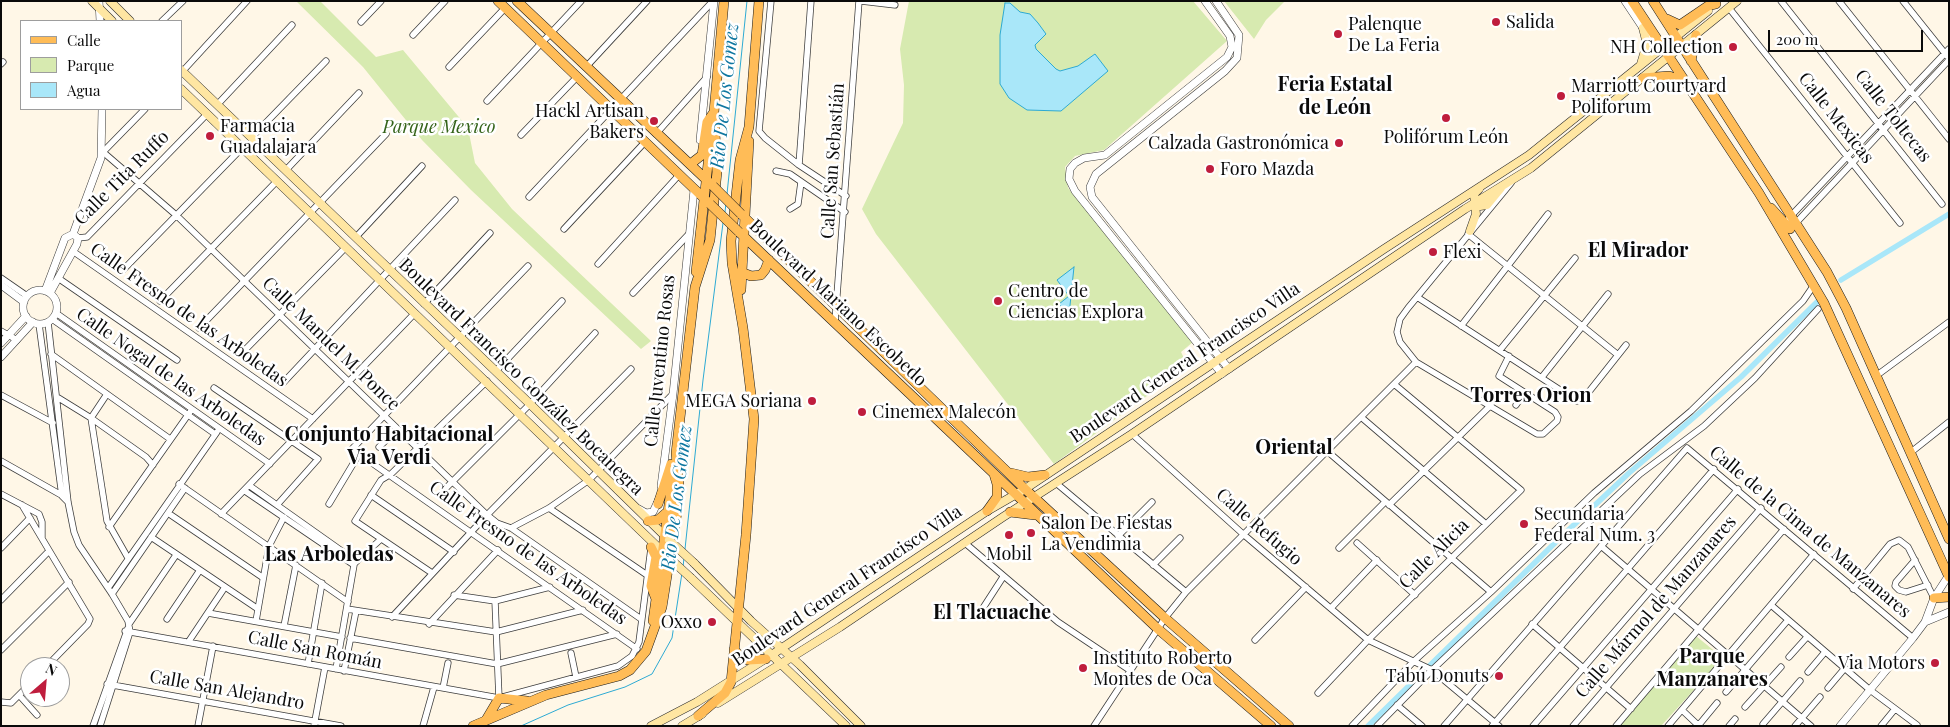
<!DOCTYPE html>
<meta charset="utf-8">
<style>
body{margin:0}
#map{position:relative;width:1950px;height:727px;overflow:hidden;background:#fff7e7;font-family:"Playfair Display",serif}
canvas{display:block}
.frame{position:absolute;inset:0;border:2px solid #0a0a0a;pointer-events:none}
.legend{position:absolute;left:20px;top:20px;width:162px;height:90px;box-sizing:border-box;background:#fff;border:1px solid #9d9d9d;margin:0;padding:6px 9px;list-style:none;font-size:15px;color:#0a0a0a}
.legend li{display:flex;align-items:center;gap:10px;height:25px}
.legend b{width:25px;border:1px solid #9d9d9d}
.north{position:absolute;left:20px;top:657px;width:50px;height:50px;box-sizing:border-box;background:#fff;border:1px solid #9d9d9d;border-radius:50%;rotate:27deg;font-size:14px;font-weight:700;line-height:20px;text-align:center;color:#0a0a0a}
.north::after{content:'';display:block;margin:auto;width:18px;height:22px;background:#bf1d3d;clip-path:polygon(50% 0,100% 100%,50% 72%,0 100%)}
.scale{position:absolute;left:1768px;top:30px;width:155px;height:22px;box-sizing:border-box;border:2px solid #0a0a0a;border-top:0;padding-left:6px;font-size:15px;line-height:18px;white-space:nowrap;color:#0a0a0a;-webkit-text-stroke:4px #fff;paint-order:stroke}
</style>
<div id="map">
<canvas width="1950" height="727"></canvas>
<div class="frame"></div>
<ul class="legend">
<li><b style="height:6px;background:#ffbc57"></b>Calle</li>
<li><b style="height:14px;background:#d7eab0"></b>Parque</li>
<li><b style="height:14px;background:#a9e7f9"></b>Agua</li>
</ul>
<div class="north">N</div>
<div class="scale">200 m</div>
</div>
<script>
const ctx = document.querySelector('canvas').getContext('2d');
ctx.lineJoin = 'round';
function fillPath(path, color) {
  ctx.fillStyle = color;
  ctx.fill(path, 'evenodd');
}
function toPath(rows) {
  const path = new Path2D();
  for (const r of rows) {
    if (r.length === 3) {
      path.moveTo(r[0] + r[2], r[1]);
      path.arc(r[0], r[1], r[2], 0, 2 * Math.PI);
      continue;
    }
    path.moveTo(r[0], r[1]);
    for (let i = 2; i < r.length; i += 2) path.lineTo(r[i], r[i + 1]);
  }
  return path;
}
function strokePath(path, color, width, dash) {
  ctx.strokeStyle = color;
  ctx.lineWidth = width;
  ctx.lineCap = dash ? 'butt' : 'round';
  ctx.setLineDash(dash || []);
  ctx.stroke(path);
}
function label(font, color, halo, rows, align = 'center') {
  ctx.font = font + ' "Playfair Display",serif';
  ctx.lineWidth = 5;
  ctx.setLineDash([]);
  ctx.textBaseline = 'middle';
  ctx.strokeStyle = halo;
  ctx.fillStyle = color;
  for (const [text, x, y, turn = 0] of rows) {
    ctx.save();
    ctx.translate(x, y);
    ctx.rotate((+turn || 0) * Math.PI / 180);
    ctx.textAlign = isNaN(turn) ? turn : align;
    if (halo) ctx.strokeText(text, 0, 0);
    ctx.fillText(text, 0, 0);
    ctx.restore();
  }
}
fillPath(toPath([
 [296,1,320,1,376,57,403,50,468,128,475,163,512,209,651,341,641,349,471,190,422,140,363,67],
 [909,1,1193,1,1227,41,1104,150,1075,156,1065,167,1068,188,1193,342,1181,352,1188,366,1054,464,876,234,862,209,903,123,904,85,900,49],
 [1224,1,1285,1,1266,20,1254,39],
 [1696,636,1723,658,1661,726,1619,726]
]), '#d7eab0');
const water = toPath([
 [1005,3,1010,3,1020,12,1030,14,1038,23,1046,34,1035,45,1036,49,1056,69,1060,71,1078,66,1095,54,1108,71,1061,111,1027,110,1009,98,1000,84,1000,35,1005,3],
 [1074,267,1069,315,1059,304,1069,296,1057,280,1074,267]
]);
fillPath(water, '#a9e7f9');
strokePath(water, '#2daad3', 1);
strokePath(toPath([
 [727,194,747,1],
 [725,212,726,203],
 [685,549,703,380,723,223],
 [683,567,684,558],
 [521,726,568,705,625,687,652,674,672,638,682,573]
]), '#2daad3', 1);
strokePath(toPath([
 [1841,280,1949,214],
 [1368,726,1560,538,1629,473,1741,377,1817,302]
]), '#a9e7f9', 5.5);
const minor = toPath([
 [771,1,759,131,765,138,799,165,846,196],
 [861,1,895,5],
 [1781,1,1942,204],
 [1839,1,1949,139],
 [1903,1,1947,56],
 [1729,8,1900,223],
 [162,21,183,1],
 [361,22,381,1],
 [413,35,445,1],
 [1,64,3,62],
 [449,67,505,8],
 [586,67,647,1],
 [181,73,247,1],
 [487,101,581,1],
 [217,105,292,25],
 [145,109,103,152,176,215,487,515,497,523,511,528,641,619],
 [656,134,707,77],
 [521,135,577,77],
 [251,138,326,61],
 [799,165,811,1],
 [286,170,359,93],
 [776,171,790,174,845,212],
 [529,197,713,1],
 [790,209,798,204,801,182],
 [1789,218,1949,49],
 [1794,225,1949,60],
 [564,229,645,142],
 [1468,234,1618,355],
 [356,237,422,166],
 [78,238,87,237,207,114],
 [74,252,313,419],
 [598,264,679,175],
 [528,266,352,449,637,649],
 [121,272,242,148],
 [1,278,27,296],
 [58,278,177,360],
 [633,293,688,235],
 [1417,297,1577,401,1584,398,1626,345],
 [160,301,277,181],
 [424,304,490,233],
 [56,313,270,464],
 [52,319,215,434],
 [48,322,68,502,74,532,79,545,112,594,128,621,130,632,100,726],
 [835,322,859,1],
 [39,324,62,496,68,502],
 [1461,326,1548,214],
 [199,328,386,134],
 [1,331,17,340],
 [1500,350,1575,258],
 [242,353,346,247],
 [51,354,170,439],
 [1509,356,1499,376,1555,412,1558,417,1557,421,1543,434,1537,434,1416,362,1400,342,1397,332,1400,319,1408,308,1511,183],
 [496,371,562,301],
 [1876,376,1949,322],
 [1542,377,1608,294],
 [282,384,455,200],
 [214,388,318,459,277,505],
 [107,394,91,418,107,521,128,558],
 [1,395,53,423],
 [57,397,91,418,146,457,153,465],
 [1516,405,1524,393],
 [1361,417,1486,524],
 [1132,434,1243,534,1368,640,1432,670,1499,726],
 [379,447,398,429],
 [1327,451,1491,592],
 [1910,453,1949,422],
 [1,461,63,496],
 [1056,483,1186,592],
 [179,484,348,602],
 [250,486,356,561],
 [245,491,354,565],
 [441,493,527,407,595,333],
 [1,494,39,514,42,522,42,538],
 [371,495,454,552],
 [329,504,359,454],
 [22,505,90,619,88,624,46,667],
 [1389,505,1491,405],
 [549,508,647,575],
 [168,513,262,577],
 [221,514,415,313],
 [109,527,190,412],
 [511,528,549,508,589,480,673,394],
 [1118,536,1152,502],
 [151,537,258,609],
 [965,543,1058,622,1131,671],
 [1357,543,1415,595],
 [1601,546,1811,726],
 [1,548,30,518],
 [1339,548,1385,502],
 [1915,560,1896,582,1895,586,1899,590,1906,592,1928,585],
 [355,563,381,539],
 [1153,565,1180,538],
 [432,573,355,521,381,480,391,474,487,381],
 [108,588,217,432],
 [1853,589,1890,544,1899,540,1908,547,1934,598],
 [112,594,185,488],
 [454,595,495,601,550,587],
 [1,600,49,551],
 [495,601,499,698],
 [1771,605,1870,690,1917,725],
 [983,608,1003,577],
 [1331,608,1377,560],
 [347,609,496,632,583,610],
 [208,613,342,637],
 [392,617,487,515,631,369],
 [167,619,200,570],
 [256,621,269,546,284,517],
 [129,624,176,555],
 [429,624,498,550],
 [1532,624,1631,709],
 [284,626,296,565],
 [125,631,499,698,618,666,632,656,639,642,651,548],
 [350,638,497,664,617,634],
 [1255,640,1306,587],
 [189,641,225,587],
 [1,650,69,582],
 [571,653,576,677],
 [1789,657,1807,637],
 [308,664,322,583],
 [336,669,354,565],
 [344,671,356,611],
 [1808,672,1825,652],
 [107,684,341,726],
 [443,688,448,663],
 [1828,688,1845,668],
 [1726,692,1788,620],
 [1318,693,1368,640,1521,490,1394,384],
 [19,695,37,715],
 [1,702,11,703,30,684],
 [1397,705,1422,726],
 [1745,707,1781,667],
 [1682,710,1699,726],
 [1763,724,1800,681],
 [93,726,128,628],
 [198,726,213,646],
 [314,726,325,667],
 [423,726,434,687],
 [1094,726,1165,618,1186,592,1416,362],
 [1352,726,1414,661,1491,592,1594,493,1691,411,1803,301,1814,285],
 [1377,726,1432,670,1640,474,1704,426,1755,378,1818,309],
 [1444,726,1687,448,1913,638],
 [1492,726,1714,469],
 [1533,726,1738,489],
 [1573,726,1761,508],
 [1616,726,1784,529],
 [1668,726,1814,554],
 [1698,726,1717,703],
 [1729,726,1735,719],
 [1795,726,1820,697],
 [1881,726,1895,709]
]);
const tertiary = toPath([
 [99,1,100,21],
 [1205,1,1230,36,1232,47,1227,57,1105,155,1084,158,1075,163,1070,169,1069,179,1075,191,1222,374],
 [1216,1,1239,35,1237,58,1225,71,1096,174,1090,187,1092,197,1229,369],
 [1625,1,1651,40,1661,46],
 [700,140,714,1],
 [1,285,24,302],
 [40,307,17],
 [45,291,65,238,73,234,101,158,102,109],
 [50,293,77,244,78,238,73,234],
 [1,343,26,316],
 [1,357,33,322],
 [661,486,673,394,694,190],
 [639,509,646,513,653,512,659,499],
 [1925,622,1949,612],
 [1840,726,1913,638,1925,622,1934,598,1949,575]
]);
const secondary = toPath([
 [92,1,112,21],
 [110,1,130,21],
 [1641,64,1647,44,1643,28],
 [181,70,530,404,668,539],
 [181,89,665,554],
 [1476,202,1480,206,1487,205,1501,188],
 [1470,231,1476,214,1474,194,1479,189],
 [694,563,751,621,800,665,861,726],
 [691,578,846,726],
 [718,703,840,627,1003,517,1132,434,1465,209,1531,168,1737,1],
 [651,726,697,702,773,654,987,511,1025,489,1384,249,1529,155,1708,11],
 [682,726,702,714]
]);
const primary = toPath([
 [498,1,710,204],
 [517,1,713,186],
 [1632,1,1759,193,1824,303,1949,577],
 [1653,1,1827,272,1846,308,1949,539],
 [1667,19,1680,25,1708,6,1716,4],
 [1691,61,1696,35],
 [1643,78,1669,76,1685,82],
 [693,162,702,155,707,122,714,112],
 [1771,208,1790,229],
 [741,214,1025,489,1165,618,1289,726],
 [739,232,1158,629,1271,726],
 [696,272,712,128],
 [741,272,751,276,761,275,765,270,769,260],
 [741,290,749,141],
 [1011,473,1028,477,1045,475],
 [658,504,671,464],
 [987,511,997,497,997,484,994,474],
 [1010,512,1035,515],
 [648,521,658,520,666,513],
 [651,547,656,557,651,586,656,599],
 [1934,598,1949,597],
 [653,621,674,468],
 [734,649,740,657,748,660,766,659],
 [698,716,725,693,731,682,746,535,754,419,743,328,732,263,731,241,740,160,749,127,759,1],
 [486,720,499,698,527,701],
 [473,726,546,695,619,676,630,670,646,651,662,607,678,506,679,485,676,453,695,287,710,240,717,172,714,112,724,1]
]);
strokePath(minor, '#3d3d3d', 7);
strokePath(tertiary, '#3d3d3d', 8);
strokePath(secondary, '#2c2c2c', 9);
strokePath(primary, '#1b1b1b', 10);
strokePath(minor, '#fff', 5.5);
strokePath(tertiary, '#fff', 7);
strokePath(secondary, '#ffe6a2', 8);
strokePath(primary, '#ffbc57', 9);
const secondaryBridge = toPath([
 [669,540,694,563],
 [667,556,691,578]
]);
const primaryBridge = toPath([
 [713,186,741,214],
 [710,204,739,232]
]);
strokePath(secondaryBridge, '#2c2c2c', 9, []);
strokePath(primaryBridge, '#1b1b1b', 10, []);
strokePath(secondaryBridge, '#ffe6a2', 8);
strokePath(primaryBridge, '#ffbc57', 9);
for (const [x, y, r, color] of [
 [1496,22,5,"#bf1d3d"],
 [1338,34,5,"#bf1d3d"],
 [1733,47,5,"#bf1d3d"],
 [1561,96,5,"#bf1d3d"],
 [1446,118,5,"#bf1d3d"],
 [654,121,5,"#bf1d3d"],
 [210,136,5,"#bf1d3d"],
 [1339,143,5,"#bf1d3d"],
 [1210,169,5,"#bf1d3d"],
 [1433,252,5,"#bf1d3d"],
 [998,301,5,"#bf1d3d"],
 [812,401,5,"#bf1d3d"],
 [862,412,5,"#bf1d3d"],
 [1524,524,5,"#bf1d3d"],
 [1031,533,5,"#bf1d3d"],
 [1009,535,5,"#bf1d3d"],
 [712,622,5,"#bf1d3d"],
 [1935,663,5,"#bf1d3d"],
 [1083,668,5,"#bf1d3d"],
 [1499,676,5,"#bf1d3d"]
]) {
  const dot = new Path2D();
  dot.arc(x, y, r, 0, 2 * Math.PI);
  ctx.fillStyle = color;
  ctx.fill(dot);
  strokePath(dot, '#fff', 2);
}
label('18px', '#0a0a0a', '#fff', [
 ["Salida",1506,22],
 ["Palenque",1348,24],
 ["De La Feria",1348,45],
 ["NH Collection",1723,47,"right"],
 ["Marriott Courtyard",1571,86],
 ["Poliforum",1571,107],
 ["Hackl Artisan",644,111,"right"],
 ["Bakers",644,132,"right"],
 ["Farmacia",220,126],
 ["Guadalajara",220,147],
 ["Polifórum León",1446,137,"center"],
 ["Calzada Gastronómica",1329,143,"right"],
 ["Foro Mazda",1220,169],
 ["Flexi",1443,252],
 ["Centro de",1008,291],
 ["Ciencias Explora",1008,312],
 ["MEGA Soriana",802,401,"right"],
 ["Cinemex Malecón",872,412],
 ["Secundaria",1534,514],
 ["Federal Num. 3",1534,535],
 ["Salon De Fiestas",1041,523],
 ["La Vendimia",1041,544],
 ["Mobil",1009,554,"center"],
 ["Oxxo",702,622,"right"],
 ["Instituto Roberto",1093,658],
 ["Montes de Oca",1093,679],
 ["Via Motors",1925,663,"right"],
 ["Tabú Donuts",1489,676,"right"]
], 'left');
label('18px', '#0a0a0a', '#fff', [
 ["Calle Toltecas",1893,116,52],
 ["Calle Mexicas",1836,118,52],
 ["Calle San Sebastián",833,161,-86],
 ["Calle Tita Ruffo",122,178,-45],
 ["Boulevard Mariano Escobedo",838,303,43],
 ["Calle Fresno de las Arboledas",189,315,35],
 ["Calle Manuel M. Ponce",331,344,44],
 ["Calle Juventino Rosas",660,361,-84],
 ["Boulevard General Francisco Villa",1185,363,-34],
 ["Calle Nogal de las Arboledas",171,377,35],
 ["Boulevard Francisco González Bocanegra",521,377,44],
 ["Calle Refugio",1259,527,41],
 ["Calle de la Cima de Manzanares",1810,532,40],
 ["Calle Fresno de las Arboledas",528,553,35],
 ["Calle Alicia",1434,554,-45],
 ["Boulevard General Francisco Villa",847,586,-34],
 ["Calle Mármol de Manzanares",1656,607,-49],
 ["Calle San Román",315,650,11],
 ["Calle San Alejandro",227,690,10]
]);
label('italic 18px', '#346319', '#fff', [
 ["Parque Mexico",439,127]
]);
label('italic 19px', '#0f77a0', '#fff', [
 ["Rio De Los Gomez",725,96,-84],
 ["Rio De Los Gomez",677,498,-83]
]);
label('bold 20px', '#0a0a0a', '#fff', [
 ["Feria Estatal",1335,85],
 ["de León",1335,108],
 ["El Mirador",1638,251],
 ["Torres Orion",1531,396],
 ["Conjunto Habitacional",389,435],
 ["Via Verdi",389,458],
 ["Oriental",1294,448],
 ["Las Arboledas",329,555],
 ["El Tlacuache",992,613],
 ["Parque",1712,657],
 ["Manzanares",1712,680]
]);
</script>
